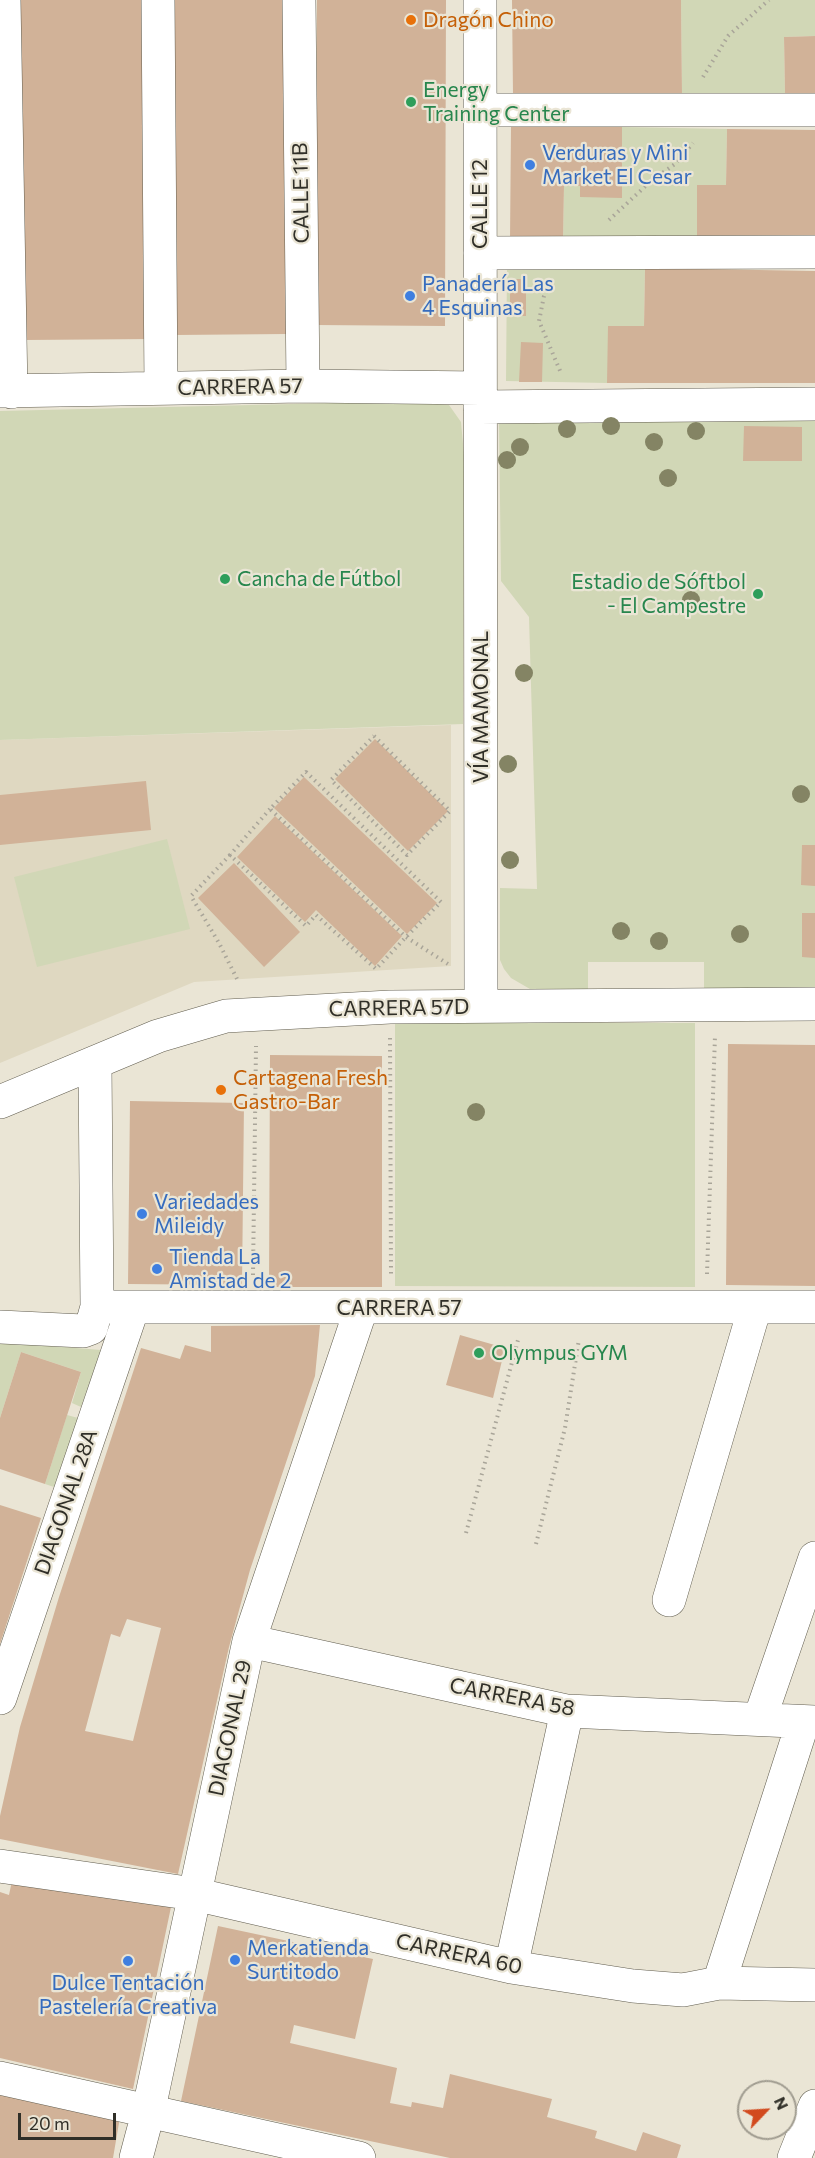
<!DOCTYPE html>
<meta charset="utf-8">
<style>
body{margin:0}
#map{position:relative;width:815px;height:2158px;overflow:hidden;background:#eae5d5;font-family:Commissioner,sans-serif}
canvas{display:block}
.north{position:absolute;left:737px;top:2080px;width:60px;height:60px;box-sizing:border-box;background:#eae5d5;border:2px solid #a09c90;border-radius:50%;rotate:65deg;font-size:16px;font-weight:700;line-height:24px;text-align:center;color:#302f28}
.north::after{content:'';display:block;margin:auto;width:21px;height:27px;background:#d24a1e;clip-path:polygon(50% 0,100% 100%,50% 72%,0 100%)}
.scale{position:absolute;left:18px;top:2113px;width:98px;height:27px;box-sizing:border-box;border:3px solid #302f28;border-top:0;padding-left:8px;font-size:18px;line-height:21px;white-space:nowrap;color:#302f28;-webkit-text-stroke:4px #eae5d5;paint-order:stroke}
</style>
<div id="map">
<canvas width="815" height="2158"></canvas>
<div class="north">N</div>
<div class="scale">20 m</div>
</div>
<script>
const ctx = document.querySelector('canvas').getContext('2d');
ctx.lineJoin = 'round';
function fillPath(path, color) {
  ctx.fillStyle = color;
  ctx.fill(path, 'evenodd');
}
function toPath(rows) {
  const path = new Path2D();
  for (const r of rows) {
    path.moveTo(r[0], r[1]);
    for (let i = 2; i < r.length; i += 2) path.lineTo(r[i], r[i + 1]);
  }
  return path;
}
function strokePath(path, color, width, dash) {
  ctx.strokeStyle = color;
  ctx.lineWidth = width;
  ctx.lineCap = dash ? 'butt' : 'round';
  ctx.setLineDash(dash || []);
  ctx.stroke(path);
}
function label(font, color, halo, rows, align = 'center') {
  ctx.font = font + ' Commissioner,sans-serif';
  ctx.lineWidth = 4.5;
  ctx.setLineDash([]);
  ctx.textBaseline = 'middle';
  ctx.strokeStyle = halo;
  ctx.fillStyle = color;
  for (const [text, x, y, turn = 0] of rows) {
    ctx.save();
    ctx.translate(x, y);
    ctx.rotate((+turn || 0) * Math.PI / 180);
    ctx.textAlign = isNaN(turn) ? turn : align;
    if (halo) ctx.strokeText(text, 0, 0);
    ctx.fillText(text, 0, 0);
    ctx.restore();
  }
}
fillPath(toPath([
 [451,725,451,966,194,982,0,1063,0,740]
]), '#dfd8c1');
fillPath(toPath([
 [681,0,815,0,815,36,784,37,785,94,682,94],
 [622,127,727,129,726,185,697,242,563,240,564,186,580,186,622,197],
 [507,266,645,268,644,326,607,383,506,381],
 [418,401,449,405,461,422,464,455,463,724,0,740,0,411],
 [499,418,815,419,815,989,704,989,704,962,588,962,588,989,530,989,511,978,504,969,500,960,500,888,537,889,529,617,501,581],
 [167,839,190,929,37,967,14,877],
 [395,1022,695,1023,695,1287,395,1286],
 [0,1342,101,1350,81,1407,72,1403,81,1372,21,1352,0,1418],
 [67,1415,78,1418,54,1487,45,1484]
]), '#d1d7b6');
fillPath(toPath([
 [20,0,148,0,153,339,25,340],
 [173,0,284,0,286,334,175,335],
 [317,0,446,0,445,326,315,325],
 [512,0,681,0,682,94,513,95],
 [815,36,815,94,785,94,784,37],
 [511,126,622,127,622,198,580,197,580,186,564,186,563,240,510,240],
 [727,129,815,130,815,241,697,242,697,185,726,185],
 [645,268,815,271,815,383,607,383,608,326,644,326],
 [510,279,526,279,526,316,510,316],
 [521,342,543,343,542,382,519,382],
 [744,426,802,427,802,461,743,461],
 [375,739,448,811,408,851,335,779],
 [304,777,437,903,407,934,274,808],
 [146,781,151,830,0,845,0,795],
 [275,816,402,936,375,966,316,910,305,922,237,857],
 [802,845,815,845,815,886,801,885],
 [234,863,300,932,264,967,198,898],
 [802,913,815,913,815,958,802,957],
 [728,1044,815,1045,815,1286,726,1285],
 [270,1055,382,1056,382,1287,269,1287],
 [130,1101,244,1103,242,1285,128,1284],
 [320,1325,315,1376,250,1570,229,1647,178,1874,0,1839,0,1816,20,1727,59,1597,141,1348,180,1359,185,1345,211,1352,211,1326],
 [127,1619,161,1628,133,1741,85,1731,111,1634,120,1637],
 [460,1335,505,1348,493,1398,446,1385],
 [21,1352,81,1372,45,1484,0,1469,0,1418],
 [0,1505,41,1518,0,1644],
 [13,1876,171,1907,133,2089,0,2058,0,1892,9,1895],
 [218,1926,373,1959,355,2039,294,2025,290,2043,397,2068,390,2103,411,2107,412,2102,443,2108,450,2074,552,2099,547,2117,597,2131,595,2138,636,2151,643,2132,681,2145,677,2158,450,2158,181,2101],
 [0,2093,120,2117,113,2158,0,2158]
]), '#d1b298');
const minor = toPath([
 [4,0,11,392],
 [158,0,161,388],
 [299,0,303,386],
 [480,0,481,1006],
 [480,110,815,110],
 [480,253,815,252],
 [0,391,303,386,480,388],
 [480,407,815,404],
 [0,1102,158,1036,226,1016,390,1007,815,1004],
 [97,1307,815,1307],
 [0,1327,83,1331,91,1328,97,1307,95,1064],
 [669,1600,755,1307],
 [249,1641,567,1711,815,1722],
 [0,1698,133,1307],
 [760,1718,815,1558],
 [0,1866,194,1894,511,1967,633,1986,683,1990,719,1983,815,1985],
 [511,1967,567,1711],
 [719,1983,803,1722],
 [0,2078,359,2158],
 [136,2158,148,2113,249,1641,361,1309],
 [794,2158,815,2106]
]);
strokePath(minor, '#615d4f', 34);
strokePath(toPath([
 [703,77,728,36,769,0],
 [609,220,651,181,675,164,693,143],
 [549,285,544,296,539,321,561,373],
 [374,736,450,811,407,855,331,780,374,736],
 [270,809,230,855,306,926,316,915,376,969,406,937,441,902,306,772,270,809,406,937,448,964],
 [230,855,191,896,219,943,237,979],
 [390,1038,391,1274],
 [707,1274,715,1036],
 [253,1275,256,1046],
 [466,1533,518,1340],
 [536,1544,565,1428,579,1339]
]), '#a9a599', 4, [1.5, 4.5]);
strokePath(minor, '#fff', 33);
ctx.fillStyle = '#848464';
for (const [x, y] of [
 [611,426],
 [567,429],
 [696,431],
 [654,442],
 [520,447],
 [507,460],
 [668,478],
 [691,600],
 [524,673],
 [508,764],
 [801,794],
 [510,860],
 [621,931],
 [740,934],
 [659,941],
 [476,1112]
]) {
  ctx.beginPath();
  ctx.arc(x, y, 9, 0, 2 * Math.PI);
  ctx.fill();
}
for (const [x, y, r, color] of [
 [411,20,6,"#e8710a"],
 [411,102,6,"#2e9e5b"],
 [530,165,6,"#3f7fe0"],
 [410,296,6,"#3f7fe0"],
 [225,579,6,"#2e9e5b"],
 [758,594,6,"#2e9e5b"],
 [221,1090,6,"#e8710a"],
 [142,1214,6,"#3f7fe0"],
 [157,1269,6,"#3f7fe0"],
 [479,1353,6,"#2e9e5b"],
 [235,1960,6,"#3f7fe0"],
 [128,1961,6,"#3f7fe0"]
]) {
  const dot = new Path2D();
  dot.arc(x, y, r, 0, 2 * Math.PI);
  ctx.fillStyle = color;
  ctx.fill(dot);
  strokePath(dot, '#eae5d5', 2);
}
label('21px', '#c56008', '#eae5d5', [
 ["Dragón Chino",423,20],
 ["Cartagena Fresh",233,1078],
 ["Gastro-Bar",233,1102]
], 'left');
label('21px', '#27864d', '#eae5d5', [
 ["Energy",423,90],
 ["Training Center",423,114],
 ["Cancha de Fútbol",237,579],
 ["Estadio de Sóftbol",746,582,"right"],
 ["- El Campestre",746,606,"right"],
 ["Olympus GYM",491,1353]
], 'left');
label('21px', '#366cbe', '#eae5d5', [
 ["Verduras y Mini",542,153],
 ["Market El Cesar",542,177],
 ["Panadería Las",422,284],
 ["4 Esquinas",422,308],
 ["Variedades",154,1202],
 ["Mileidy",154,1226],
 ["Tienda La",169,1257],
 ["Amistad de 2",169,1281],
 ["Merkatienda",247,1948],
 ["Surtitodo",247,1972],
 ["Dulce Tentación",128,1983,"center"],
 ["Pastelería Creativa",128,2007,"center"]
], 'left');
label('21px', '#302f28', '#eae5d5', [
 ["CALLE 11B",301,193,-91],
 ["CALLE 12",480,204,-90],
 ["CARRERA 57",240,387,-1],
 ["VÍA MAMONAL",481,707,-90],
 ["CARRERA 57D",399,1008,-1],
 ["CARRERA 57",399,1308],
 ["DIAGONAL 28A",66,1502,-71],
 ["CARRERA 58",512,1697,11],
 ["DIAGONAL 29",230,1728,-78],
 ["CARRERA 60",459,1954,12]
]);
</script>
